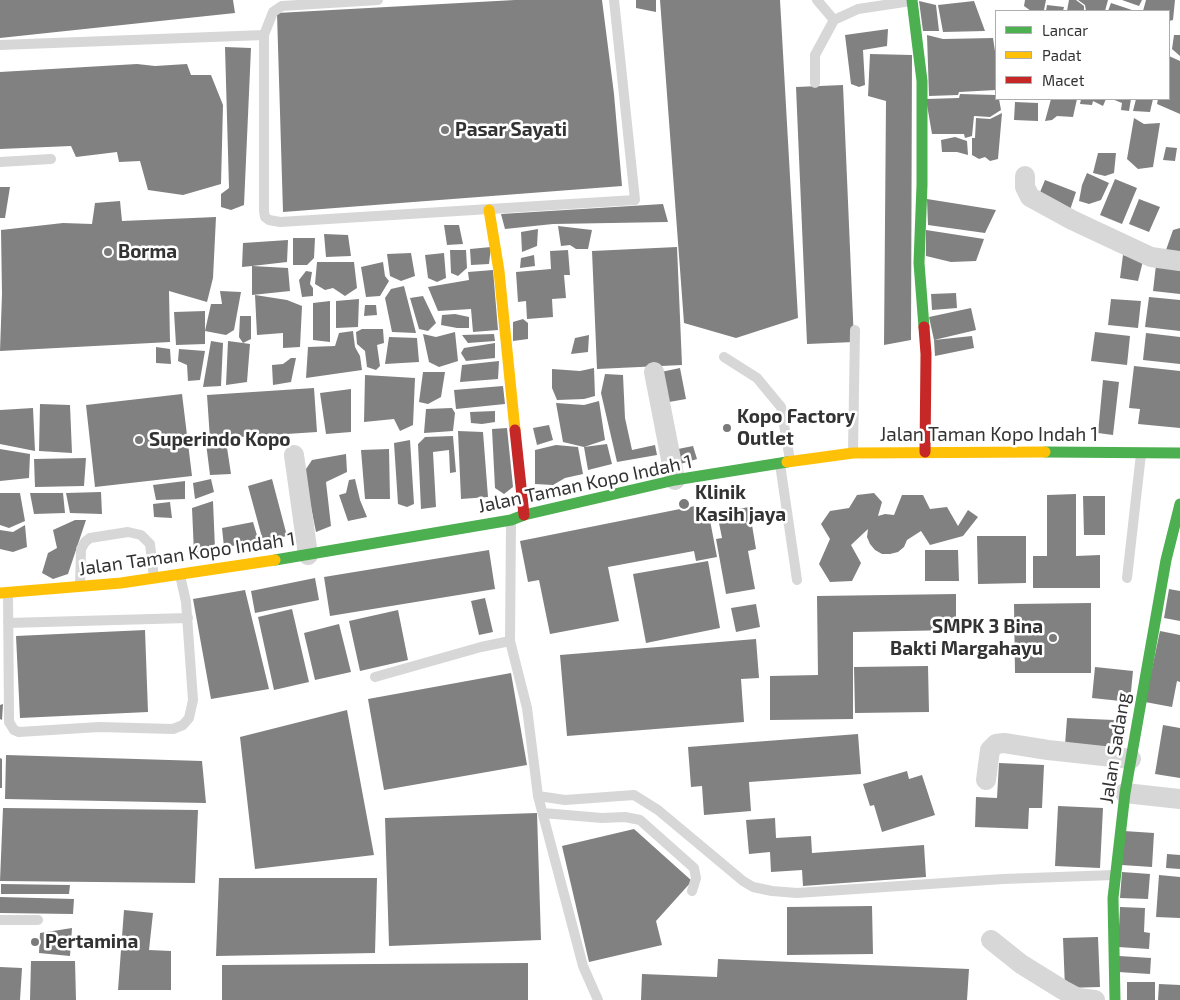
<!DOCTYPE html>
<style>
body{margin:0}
#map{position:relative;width:1180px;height:1000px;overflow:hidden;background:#fff;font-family:"Exo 2",sans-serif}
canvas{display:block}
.legend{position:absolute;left:995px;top:10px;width:175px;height:90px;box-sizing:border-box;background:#fff;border:1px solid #adadad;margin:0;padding:6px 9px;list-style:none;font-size:15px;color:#333}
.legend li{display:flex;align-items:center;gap:10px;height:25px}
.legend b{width:25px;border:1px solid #adadad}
</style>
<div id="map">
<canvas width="1180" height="1000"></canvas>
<ul class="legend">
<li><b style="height:6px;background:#4caf50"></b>Lancar</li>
<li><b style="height:6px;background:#ffc107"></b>Padat</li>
<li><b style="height:6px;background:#c62828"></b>Macet</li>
</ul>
</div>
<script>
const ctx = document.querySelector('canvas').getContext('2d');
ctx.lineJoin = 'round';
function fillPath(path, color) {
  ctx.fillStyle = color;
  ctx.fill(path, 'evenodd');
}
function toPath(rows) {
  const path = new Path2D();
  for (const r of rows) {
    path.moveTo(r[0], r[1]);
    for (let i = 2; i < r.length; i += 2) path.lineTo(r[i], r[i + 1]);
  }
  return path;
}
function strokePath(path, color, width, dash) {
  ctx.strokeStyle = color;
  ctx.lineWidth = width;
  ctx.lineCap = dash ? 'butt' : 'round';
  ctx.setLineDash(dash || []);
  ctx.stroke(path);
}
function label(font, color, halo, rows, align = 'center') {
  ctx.font = font + ' "Exo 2",sans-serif';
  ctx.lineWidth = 5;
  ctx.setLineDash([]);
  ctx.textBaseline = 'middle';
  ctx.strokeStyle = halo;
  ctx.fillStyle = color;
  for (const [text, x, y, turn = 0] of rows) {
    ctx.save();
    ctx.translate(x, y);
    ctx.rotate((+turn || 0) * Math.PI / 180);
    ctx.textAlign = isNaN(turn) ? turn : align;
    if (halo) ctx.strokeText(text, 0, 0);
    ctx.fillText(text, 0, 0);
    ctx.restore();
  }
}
fillPath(toPath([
 [0,0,233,0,235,13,0,38],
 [515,0,602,0,614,94,622,186,283,212,277,13],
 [636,0,656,0,656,12,636,8],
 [660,0,780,0,798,318,736,338,684,323],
 [1025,0,1046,0,1044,10,1036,11,1031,11,1024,6],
 [1069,0,1076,0,1084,6,1084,10,1067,11],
 [1078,0,1108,0,1105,11,1086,11,1085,5],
 [1122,0,1142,0,1139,6],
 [1146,0,1175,0,1173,20,1169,21,1169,11,1143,11],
 [919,1,936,5,939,31,923,31],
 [974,1,985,31,943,32,938,5],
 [1111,3,1135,11,1108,11],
 [1047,5,1064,7,1063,11,1046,11],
 [888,29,887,46,863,50,865,85,859,87,851,84,845,35],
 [927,35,943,39,993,38,996,58,996,90,959,92,958,95,929,96],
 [1174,35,1180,35,1180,56,1172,49],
 [225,47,251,48,244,205,231,210,221,207,221,194,229,188],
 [870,54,912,55,911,340,884,345,886,101,868,96],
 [1169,56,1180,61,1180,114,1157,104,1158,99,1169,99],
 [137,64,155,66,187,64,191,75,211,75,223,105,221,184,183,195,148,190,140,161,119,162,117,152,76,157,71,146,0,149,0,72],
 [843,85,854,342,807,344,796,87],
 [960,94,996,95,996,99,999,99,1001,110,990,117,974,116,972,136,965,138,964,134,932,134,926,99,959,98],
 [1051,99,1077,99,1073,117,1057,116,1052,120,1045,121],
 [1081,99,1106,99,1103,106,1093,101,1092,105,1080,104],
 [1112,99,1131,99,1129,111,1121,110,1122,103],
 [1136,99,1153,99,1150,112,1133,111],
 [1015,102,1038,103,1038,121,1014,120],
 [1002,113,998,159,990,161,985,157,979,159,972,155,972,138,975,138,976,118,990,119],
 [1134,118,1144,124,1160,123,1153,167,1138,169,1127,159],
 [955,137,967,141,968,155,957,152,942,152,941,140],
 [1166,147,1177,148,1175,161,1163,160],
 [1098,153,1116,153,1114,173,1105,176,1093,173],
 [1087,173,1109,183,1101,200,1089,204,1079,201,1082,185],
 [1115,179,1137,188,1122,224,1100,215],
 [1045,180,1076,192,1070,210,1038,197],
 [0,187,10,187,5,218,0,218],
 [927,199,996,210,985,233,928,225],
 [1139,199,1160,207,1149,232,1129,224],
 [120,201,122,221,216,217,213,278,207,302,169,291,170,342,0,351,2,294,1,230,63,223,92,224,95,203],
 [663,204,668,222,553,224,505,229,501,214],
 [444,225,459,225,463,244,447,245],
 [558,226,592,230,588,249,576,249,570,245,561,246],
 [1180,228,1180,256,1166,250,1173,230],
 [538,229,537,246,522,252,521,232],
 [926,230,984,239,976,261,951,262,926,256],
 [324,234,348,235,351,256,326,257],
 [293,238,315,238,314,258,307,265,293,265],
 [288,240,287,262,252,266,288,268,290,291,252,295,252,266,242,267,243,243],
 [491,247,489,264,471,265,470,249],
 [677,247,682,365,597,369,592,251],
 [450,250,466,250,467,268,458,276,451,273],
 [568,250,570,275,564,275,566,298,552,299,553,317,527,319,526,301,518,302,516,272,551,269,550,251],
 [411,253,415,276,401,281,390,276,387,254],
 [444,253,446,278,437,282,428,278,425,255],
 [534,255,535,266,520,268,521,258],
 [1123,255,1143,261,1138,281,1120,278],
 [317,262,354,262,357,288,345,296,333,288,325,290,315,284],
 [383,262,385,276,389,281,380,296,366,297,361,267],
 [1156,265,1180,267,1180,294,1153,291],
 [493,270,498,330,473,332,471,309,438,311,428,287,469,280,468,272],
 [306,271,312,272,310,284,313,288,313,296,302,297,299,280],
 [404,286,416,333,392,332,385,298,391,289],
 [220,291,241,292,234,330,226,335,205,331,205,344,176,345,174,312,205,311,205,331,211,304,222,304],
 [956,293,957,308,932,310,931,294],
 [255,295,287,300,302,306,300,347,283,348,283,333,257,335],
 [423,296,436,323,428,331,419,329,410,298],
 [1149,297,1180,300,1180,331,1145,327],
 [359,299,358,327,336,328,336,301],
 [1111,299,1141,301,1138,328,1108,325],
 [330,301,330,342,313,340,313,303],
 [365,305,376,305,377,315,364,316],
 [971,308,976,330,934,340,929,317],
 [455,314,469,317,469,328,457,328,441,325,442,315],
 [240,316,251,316,251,339,243,343,250,344,247,382,226,385,228,341,243,343,239,337],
 [523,319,528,323,528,339,513,341,513,322],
 [362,329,383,329,384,343,377,345,380,366,376,370,367,367,365,351,357,344,356,332],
 [353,331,355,347,360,356,362,370,306,378,308,347,335,346,339,333],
 [455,332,458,361,439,367,429,362,423,334,436,337],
 [1095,332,1130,336,1127,365,1091,361],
 [1146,333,1180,337,1180,364,1143,360],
 [494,334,495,341,468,343,462,335],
 [589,335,588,352,571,354,575,338],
 [972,336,974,348,935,356,934,340],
 [389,337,417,338,419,362,385,364],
 [211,341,223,343,221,386,203,387],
 [495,343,495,358,466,361,461,353,464,348],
 [156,347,170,349,171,364,156,363],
 [179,349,205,351,200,380,188,381,187,365,178,361],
 [291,358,296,358,291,382,273,385,272,365,283,364],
 [499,361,498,379,460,382,462,365],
 [1134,366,1180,371,1180,428,1138,424,1140,409,1129,408],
 [594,368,595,396,584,399,557,400,552,388,552,369,580,371],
 [680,368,686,399,669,402,661,372],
 [423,372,445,372,441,397,428,404,419,402],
 [605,374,623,375,625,418,632,450,655,445,657,455,617,462,601,393],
 [365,375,415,378,413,425,400,431,394,419,364,422],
 [1103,380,1119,382,1113,435,1098,433],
 [503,386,505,404,456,409,454,390],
 [314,388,317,432,210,439,207,395],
 [351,389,351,432,326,434,320,393],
 [182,394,192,476,95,487,86,405],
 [599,401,605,440,584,447,607,444,612,464,588,470,584,447,563,442,556,403,584,405],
 [40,404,70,405,72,453,39,451],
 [33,408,35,451,0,444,0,410],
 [452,408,455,413,453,431,424,433,426,409],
 [495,411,495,422,482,424,471,423,470,412],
 [549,425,553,440,537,445,533,428],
 [507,428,513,487,504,494,495,488,492,429],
 [458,431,483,432,488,497,461,499],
 [453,436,456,472,450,473,449,450,433,452,436,507,421,509,418,444,425,437],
 [410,440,414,504,407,507,398,504,394,443],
 [226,441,231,474,210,475,206,443],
 [556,445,578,447,583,474,565,478,553,485,535,484,535,450],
 [693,446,697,459,677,465,673,450],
 [0,449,30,454,29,478,0,481],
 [389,449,390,499,365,499,361,450],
 [346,454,347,472,326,482,331,526,316,532,304,472,312,460],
 [86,458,84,486,35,487,34,459],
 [211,479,214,492,195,499,193,483],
 [272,479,287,536,263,541,248,486],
 [355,479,360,500,367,517,348,521,339,495,346,493,349,480],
 [185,481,185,499,156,500,153,485],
 [101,492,102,514,70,513,66,493],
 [0,493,20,493,25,521,9,528,0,525],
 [30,493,63,493,65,513,34,514],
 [874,493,882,502,878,516,885,514,894,515,902,495,923,495,930,509,947,507,958,526,968,510,978,517,963,536,930,545,921,531,907,540,904,547,898,552,890,554,882,554,875,550,870,544,867,537,868,529,851,545,861,563,852,581,830,582,819,564,830,539,821,524,830,511,849,508,857,495],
 [1076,494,1076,556,1100,555,1100,588,1033,588,1033,556,1047,556,1047,495],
 [1083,496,1105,496,1105,535,1084,535],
 [213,501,215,549,194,553,192,508],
 [170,502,172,518,154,517,153,504],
 [695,506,697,518,709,515,717,557,696,561,694,551,608,567,619,621,550,634,539,580,528,582,520,541],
 [749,507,756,549,748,551,755,589,726,594,716,539,722,538,717,513],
 [75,520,86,520,68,574,53,579,42,573,48,553,57,548,53,530],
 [253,522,259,542,224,547,222,528],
 [25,525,27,547,13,552,0,549,0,530,13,532],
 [977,536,1026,536,1026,583,978,584],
 [489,550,495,589,330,616,324,577],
 [925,550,958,550,959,581,925,581],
 [708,561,720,628,646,643,633,574],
 [315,578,319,600,255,613,251,591],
 [1169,589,1180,591,1180,621,1164,618],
 [245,590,269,689,211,699,193,599],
 [956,594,956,630,853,632,853,719,770,720,770,676,818,675,817,596],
 [485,598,493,632,479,635,471,601],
 [1091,603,1091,673,1015,673,1014,604],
 [756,604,760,627,736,632,731,608],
 [292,609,309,682,274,690,258,617],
 [398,610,408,660,360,671,349,621],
 [339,624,351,672,315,680,304,633],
 [145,630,148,712,20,718,16,636],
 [1160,631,1180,635,1180,682,1177,681,1172,707,1145,702],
 [756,639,759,678,741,679,744,722,567,736,560,655],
 [928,666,929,712,855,713,854,667],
 [1095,667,1133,671,1130,702,1092,698],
 [511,673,527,765,384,790,368,699],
 [3,704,2,720,0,719,0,705],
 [347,710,374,855,255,869,240,737],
 [1067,718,1114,720,1113,747,1065,745],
 [1163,725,1180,728,1180,778,1155,774],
 [858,734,861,774,749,782,751,811,704,815,702,786,691,787,688,747],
 [6,755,202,761,206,803,5,799],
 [0,758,2,759,2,788,0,788],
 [999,763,1044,765,1042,808,1029,808,1028,829,975,827,976,797,997,798],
 [907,771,909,779,922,775,935,815,882,832,874,805,870,806,863,784],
 [1058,806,1103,808,1100,868,1055,866],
 [3,808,198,810,195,883,0,881],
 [537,813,541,940,389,946,385,818],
 [775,818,776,838,811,836,812,853,924,845,926,877,803,886,802,870,771,872,770,852,749,854,746,820],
 [634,829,692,881,656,921,662,945,589,962,562,846],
 [1124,831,1154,833,1152,867,1122,865],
 [1167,854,1180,855,1180,869,1166,868],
 [1122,872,1150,874,1148,899,1120,898],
 [1159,875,1180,877,1180,918,1156,917],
 [219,878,377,878,375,953,216,956],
 [1,884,70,885,69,894,1,894],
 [0,897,74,899,73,914,0,913],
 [872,906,873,954,787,955,787,907],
 [1120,907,1145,908,1144,932,1150,933,1149,949,1118,947],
 [124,910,153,913,149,950,171,951,171,990,118,990],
 [72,928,70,956,39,953,40,933],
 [1098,937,1100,987,1065,988,1063,938],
 [1119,956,1151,958,1150,974,1118,972],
 [718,959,969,969,967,1000,641,1000,642,974,717,977],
 [31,961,75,961,76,1000,30,1000],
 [528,963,528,1000,222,1000,222,965],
 [0,967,22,968,20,1000,0,1000],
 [1127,982,1155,982,1155,1000,1127,1000],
 [1159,984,1180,985,1180,1000,1158,1000]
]), '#818181');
strokePath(toPath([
 [378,0,282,6,273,12,264,35,264,211,265,217,269,220,280,222,635,200,614,0],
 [817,0,834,20],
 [0,45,264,35],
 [815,83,815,55,834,20,858,9,911,1],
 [0,162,51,159],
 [724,357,757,378,781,407,790,460],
 [853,452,855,330],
 [780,464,797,580],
 [511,521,510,641,527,708,538,796,583,966,598,1000],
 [1127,578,1141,454],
 [80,586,81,549,85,542,90,538,128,532,141,535,150,544,154,578],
 [8,595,9,716,9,722,14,730,19,732,99,727,173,729,183,725,189,718,193,700,186,602,180,575],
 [8,623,188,618],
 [375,677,481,647,510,641],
 [538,796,565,800,634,795,658,810,743,881,753,887,772,891,797,893,1003,879,1114,875],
 [543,813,602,818,625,817,640,820,694,868,696,878,692,891],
 [0,920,38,920]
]), '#d7d7d7', 10);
strokePath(toPath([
 [1025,176,1025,187,1030,197,1072,220,1151,257,1180,261],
 [654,372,675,480],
 [294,455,308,555],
 [986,780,990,750,996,744,1004,743,1048,750,1131,759],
 [1125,793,1180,799],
 [991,940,1021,964,1063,990,1078,998,1095,1000]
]), '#d7d7d7', 20);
strokePath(toPath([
 [912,0,922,81,922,185,919,263,924,327],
 [1045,452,1180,453],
 [275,560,511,520,524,515,675,480,787,462],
 [1115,1000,1113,898,1125,793,1166,560,1180,504]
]), '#4caf50', 11);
strokePath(toPath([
 [489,210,499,271,515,430],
 [787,462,853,453,1045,452],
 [0,593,121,583,275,560]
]), '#ffc107', 11);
strokePath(toPath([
 [924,327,926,354,925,452],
 [515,430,524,515]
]), '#c62828', 11);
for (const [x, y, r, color] of [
 [445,130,5,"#7a7a7a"],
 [108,252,5,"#7a7a7a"],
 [727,428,5,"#7a7a7a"],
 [139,440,5,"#7a7a7a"],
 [684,504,6,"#7a7a7a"],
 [1053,638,5,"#7a7a7a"],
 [35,942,5,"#7a7a7a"]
]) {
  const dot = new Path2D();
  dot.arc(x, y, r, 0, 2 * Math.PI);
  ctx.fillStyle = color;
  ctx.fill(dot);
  strokePath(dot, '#fff', 2);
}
label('bold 19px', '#333', '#fff', [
 ["Pasar Sayati",455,130],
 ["Borma",118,252],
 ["Kopo Factory",737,417],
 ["Outlet",737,439],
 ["Superindo Kopo",149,440],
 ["Klinik",695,493],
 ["Kasih jaya",695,515],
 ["SMPK 3 Bina",1043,627,"right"],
 ["Bakti Margahayu",1043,649,"right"],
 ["Pertamina",45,942]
], 'left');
label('19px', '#333', '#fff', [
 ["Jalan Taman Kopo Indah 1",989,435],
 ["Jalan Taman Kopo Indah 1",585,484,-12],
 ["Jalan Taman Kopo Indah 1",187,554,-8],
 ["Jalan Sadang",1115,748,-81]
]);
</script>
